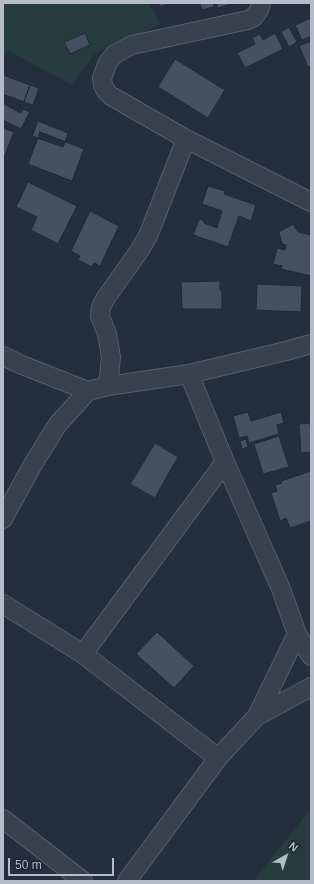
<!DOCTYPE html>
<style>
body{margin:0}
#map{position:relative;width:314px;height:884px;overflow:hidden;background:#242f3e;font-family:Helvetica,sans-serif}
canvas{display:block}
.frame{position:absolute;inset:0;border:4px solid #b4bcc9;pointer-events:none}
.north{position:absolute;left:266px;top:836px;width:40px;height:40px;-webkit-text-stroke:3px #1d2633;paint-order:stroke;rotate:39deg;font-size:11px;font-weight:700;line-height:16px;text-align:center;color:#b4bcc9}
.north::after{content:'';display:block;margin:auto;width:14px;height:18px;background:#b4bcc9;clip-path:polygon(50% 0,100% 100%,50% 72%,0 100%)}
.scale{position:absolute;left:8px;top:858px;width:106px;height:18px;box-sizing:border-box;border:2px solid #b4bcc9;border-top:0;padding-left:5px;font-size:12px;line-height:14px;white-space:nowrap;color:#b4bcc9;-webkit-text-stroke:3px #1d2633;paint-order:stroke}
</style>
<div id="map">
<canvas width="314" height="884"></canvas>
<div class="frame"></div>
<div class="north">N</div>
<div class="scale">50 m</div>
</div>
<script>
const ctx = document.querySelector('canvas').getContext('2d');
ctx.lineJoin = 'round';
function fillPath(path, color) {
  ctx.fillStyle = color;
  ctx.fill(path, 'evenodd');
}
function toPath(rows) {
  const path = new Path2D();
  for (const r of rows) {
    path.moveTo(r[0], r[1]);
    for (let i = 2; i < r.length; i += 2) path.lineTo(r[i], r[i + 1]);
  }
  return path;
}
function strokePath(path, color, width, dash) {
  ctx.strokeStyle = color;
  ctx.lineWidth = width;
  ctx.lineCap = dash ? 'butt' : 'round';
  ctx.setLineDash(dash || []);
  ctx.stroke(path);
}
fillPath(toPath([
 [3,3,148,3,161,24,95,54,72,85,7,50,3,59],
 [309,811,311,813,311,881,253,881]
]), '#263c3f');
const building = toPath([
 [159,3,170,3,160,7,159,3],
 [200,3,213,3,214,7,202,10,200,3],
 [216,3,234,3,218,8,216,3],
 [311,18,311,36,302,40,295,25,311,18],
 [289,27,297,42,289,47,281,32,289,27],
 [85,33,90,45,70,54,64,42,85,33],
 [275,33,283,49,245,68,237,53,255,44,252,38,260,34,263,40,275,33],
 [311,41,311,66,308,67,299,46,311,41],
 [175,59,225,90,208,118,158,87,175,59],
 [3,75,30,85,24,102,3,94,3,75],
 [30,85,39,88,33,105,24,102,30,85],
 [4,104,21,113,23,109,30,112,21,129,3,120,3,106,4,104],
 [38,121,68,133,63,147,32,136,38,121],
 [3,128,14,132,3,160,3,128],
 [40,132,84,149,72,181,28,164,40,132],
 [28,182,77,206,58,244,31,230,37,217,16,207,28,182],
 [208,186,225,191,224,194,256,205,251,221,239,216,228,247,193,235,199,219,204,221,204,223,217,228,222,211,202,204,208,186],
 [90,211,119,226,100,266,94,263,92,267,78,260,80,256,71,251,90,211],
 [293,224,298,232,311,235,310,241,311,241,311,276,281,269,282,266,273,264,277,248,285,250,286,245,282,244,279,232,293,224],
 [220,281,220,290,222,290,222,309,182,309,181,282,220,281],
 [257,284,302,286,301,312,256,310,257,284],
 [248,412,251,421,281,412,284,423,277,425,279,434,249,443,247,436,239,438,233,416,248,412],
 [310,423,310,426,311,426,311,452,301,453,299,424,310,423],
 [279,436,289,467,263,474,254,444,279,436],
 [246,439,248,447,242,449,240,441,246,439],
 [155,443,178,457,155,498,130,484,155,443],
 [311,471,311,521,290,528,286,518,280,521,271,493,277,491,275,485,282,483,281,481,311,471],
 [157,632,194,666,174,688,136,654,157,632]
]);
fillPath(building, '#455162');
strokePath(building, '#1f2835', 1);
const minor = toPath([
 [261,3,259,10,254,17,248,20,132,45,115,54,108,62,102,78,103,85,106,91,111,96,186,139,311,202],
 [3,356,22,365,88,391,108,386,189,374,286,351,311,344],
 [189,374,225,462,281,589,297,634,311,656],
 [108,386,111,357,107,334,100,316,101,307,105,299,139,251,148,236,186,139],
 [3,519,33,464,58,424,88,391],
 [3,604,83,654,218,758],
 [83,654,225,462],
 [257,716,297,634],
 [3,819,83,881],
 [127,881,218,758,257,716,311,687]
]);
strokePath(minor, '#565f6c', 20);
strokePath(minor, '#38414e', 18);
</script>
